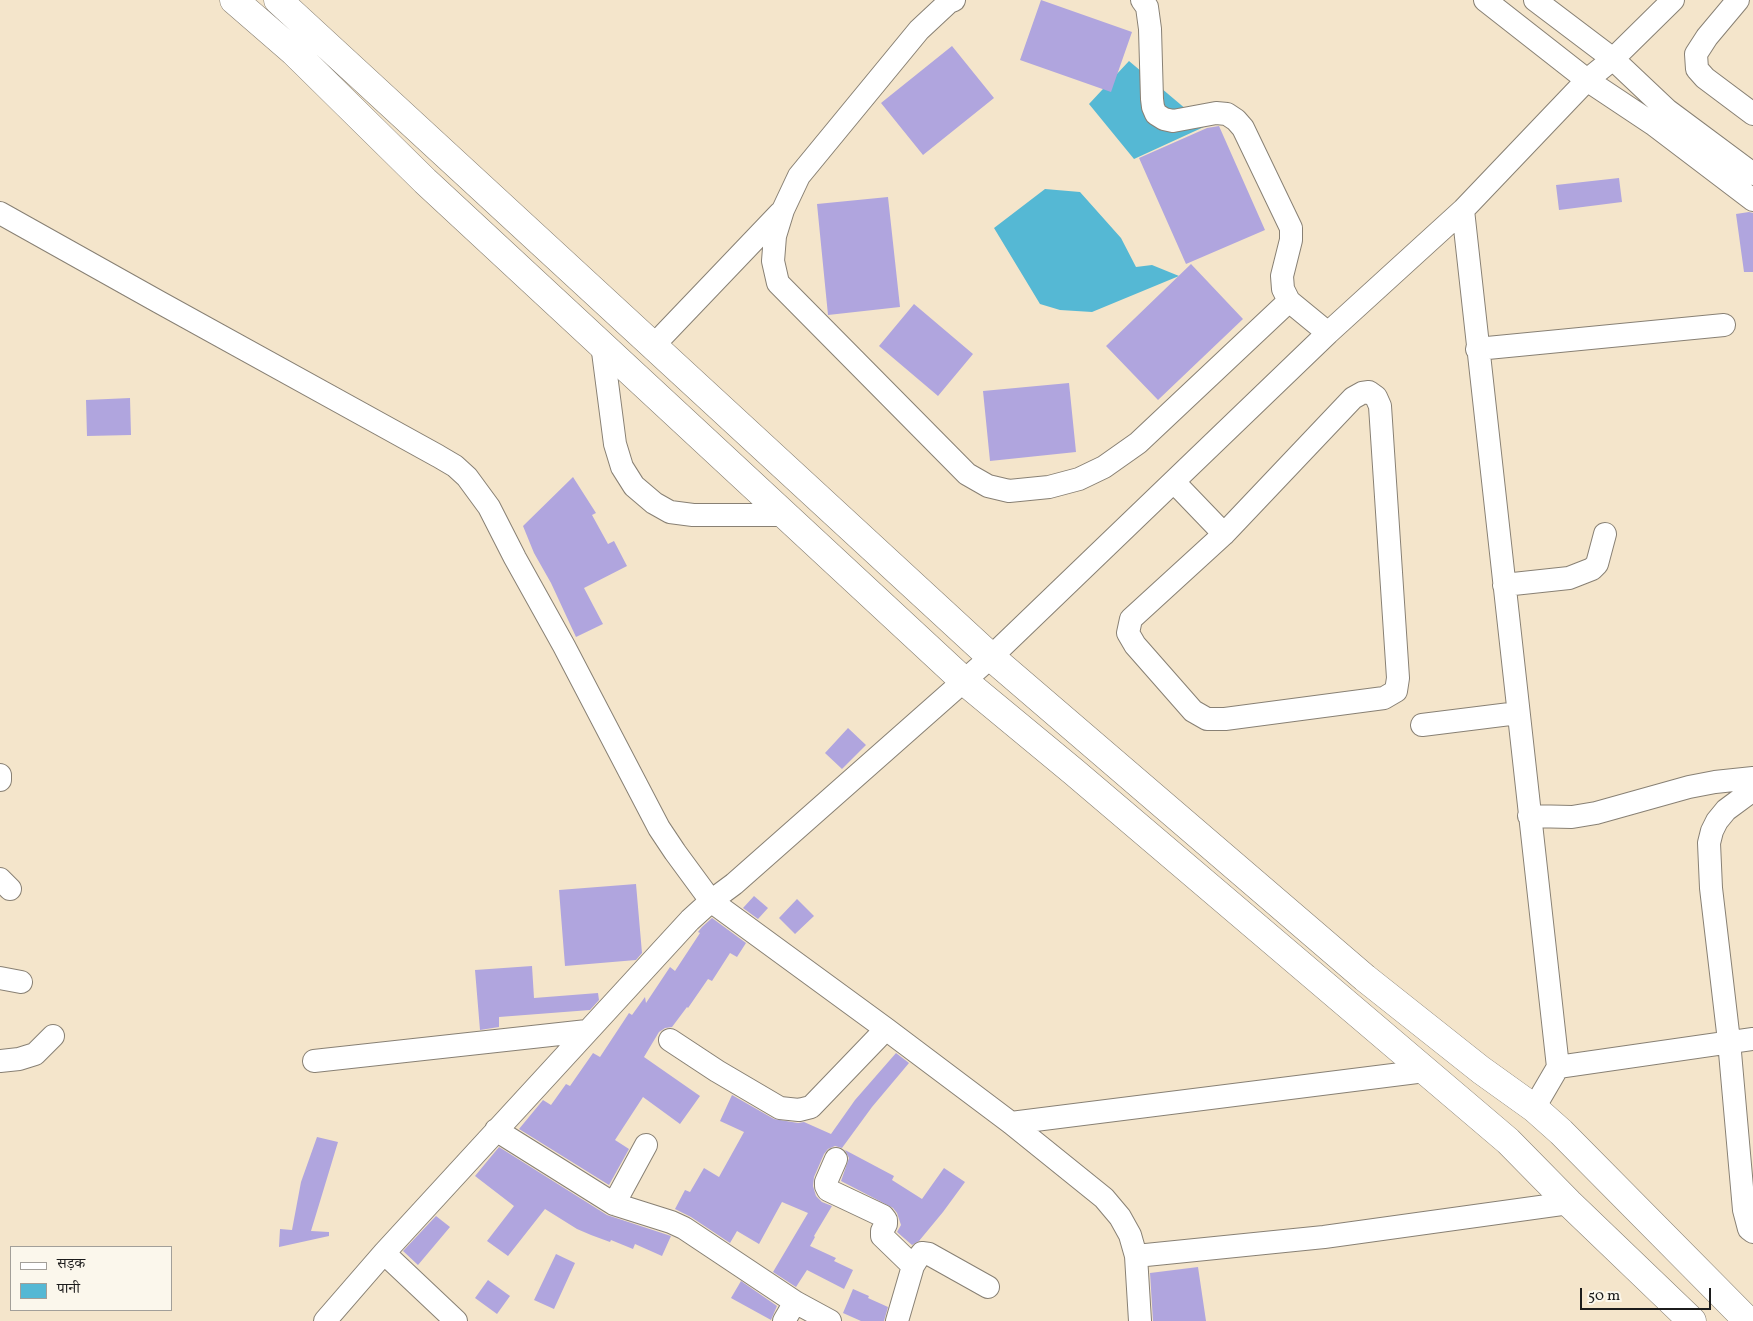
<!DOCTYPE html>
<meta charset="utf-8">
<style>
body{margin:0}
#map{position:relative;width:1753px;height:1321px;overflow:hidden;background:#f4e5cb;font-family:Vollkorn,"Noto Serif Devanagari",serif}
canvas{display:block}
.legend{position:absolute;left:10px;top:1246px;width:162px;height:65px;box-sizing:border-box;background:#fbf7ec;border:1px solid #a29f99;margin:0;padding:6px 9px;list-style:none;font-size:15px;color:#1c1c1c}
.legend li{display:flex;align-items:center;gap:10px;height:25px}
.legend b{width:25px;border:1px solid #a29f99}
.scale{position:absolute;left:1580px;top:1288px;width:131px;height:22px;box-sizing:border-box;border:2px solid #1c1c1c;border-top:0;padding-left:6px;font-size:15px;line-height:18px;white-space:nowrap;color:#1c1c1c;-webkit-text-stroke:4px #fbf7ec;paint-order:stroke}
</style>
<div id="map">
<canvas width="1753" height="1321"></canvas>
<ul class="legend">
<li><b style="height:6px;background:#fff"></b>सड़क</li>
<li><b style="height:14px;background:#55b8d4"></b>पानी</li>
</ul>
<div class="scale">50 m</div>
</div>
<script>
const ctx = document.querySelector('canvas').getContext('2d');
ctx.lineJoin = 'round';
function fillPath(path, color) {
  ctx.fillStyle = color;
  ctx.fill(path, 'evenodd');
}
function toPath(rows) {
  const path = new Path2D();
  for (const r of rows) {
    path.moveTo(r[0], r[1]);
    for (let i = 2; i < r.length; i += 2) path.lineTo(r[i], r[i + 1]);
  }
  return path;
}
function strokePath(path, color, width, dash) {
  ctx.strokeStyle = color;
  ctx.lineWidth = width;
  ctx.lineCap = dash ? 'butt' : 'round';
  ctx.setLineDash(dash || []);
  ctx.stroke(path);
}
fillPath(toPath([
 [1129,61,1206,126,1134,159,1089,104],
 [1045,189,1080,192,1121,238,1136,267,1152,265,1179,276,1092,312,1060,310,1040,304,994,228]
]), '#55b8d4');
fillPath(toPath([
 [1041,0,1132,32,1111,92,1020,60],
 [952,46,994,98,923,155,881,103],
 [1219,126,1265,230,1186,264,1139,158,1207,128],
 [1619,178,1622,202,1559,210,1556,185],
 [888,197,900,307,828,315,817,204],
 [1749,212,1753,213,1753,272,1744,272,1736,214],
 [1191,264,1243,319,1158,400,1106,346],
 [914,304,973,354,938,396,879,346],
 [1069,383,1076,452,990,461,983,391],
 [130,398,131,435,87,436,86,400],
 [573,477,596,513,592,515,608,544,614,541,627,566,584,588,603,624,576,637,551,583,534,553,523,526],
 [848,728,866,745,842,769,825,753],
 [636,884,642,953,636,960,565,966,559,890],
 [754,896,768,908,758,919,743,908],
 [797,899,814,916,795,934,779,918],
 [712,918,746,943,737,957,730,953,712,981,708,979,688,1008,687,1007,672,1027,665,1028,659,1032,644,1057,700,1096,680,1124,643,1097,615,1140,629,1149,609,1185,519,1129,543,1100,551,1105,566,1084,570,1086,593,1053,600,1057,629,1013,632,1015,645,997,646,1003,670,967,675,971,700,933,698,932,702,927],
 [532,966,534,998,598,993,599,1000,590,1010,499,1017,499,1027,480,1030,475,970],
 [896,1053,909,1063,872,1107,842,1148,835,1146,828,1149,824,1154,814,1177,813,1186,816,1196,822,1202,832,1206,814,1236,815,1237,810,1246,836,1258,834,1261,853,1270,844,1289,807,1270,796,1287,773,1272,808,1213,782,1202,759,1244,737,1231,730,1243,691,1217,675,1209,685,1190,690,1192,704,1168,719,1177,744,1132,720,1121,732,1095,774,1119,798,1123,804,1122,831,1134,855,1100],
 [317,1137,338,1142,311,1231,329,1232,329,1236,279,1247,280,1229,292,1230,301,1182],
 [499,1147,607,1215,671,1236,662,1256,635,1244,633,1249,611,1240,610,1242,591,1235,577,1229,545,1209,508,1256,487,1241,514,1206,475,1176],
 [845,1150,894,1176,892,1180,922,1199,944,1168,965,1182,943,1212,919,1241,912,1245,897,1232,901,1225,897,1213,893,1208,841,1181,849,1158],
 [436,1216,450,1227,418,1265,403,1251],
 [556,1254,575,1263,554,1309,534,1300],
 [1198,1267,1206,1321,1153,1321,1150,1273],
 [488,1280,510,1296,497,1314,475,1298],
 [741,1281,777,1306,771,1320,731,1298],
 [853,1289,869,1296,868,1298,888,1307,884,1321,861,1321,843,1313]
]), '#b0a5de');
const minor = toPath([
 [954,0,949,2,919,30,799,176,783,210,775,236,773,261,778,283,967,474,988,486,1009,491,1049,487,1079,479,1104,467,1138,443,1289,301],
 [1142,0,1147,7,1150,29,1152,99,1153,107,1156,114,1164,119,1173,121,1216,113,1227,114,1236,120,1243,128,1291,228,1291,240,1282,276,1283,289,1289,301,1328,333],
 [1485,0,1587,80,1653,124,1753,200],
 [1535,0,1613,59,1667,110,1753,174],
 [1738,0,1707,37,1696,54,1697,69,1705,78,1753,114],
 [1463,210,1558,1067,1534,1108],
 [0,213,159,302,438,456,455,466,467,477,489,507,515,558,564,646,659,828,675,852,711,901,886,1029,1011,1123,1104,1198,1120,1217,1130,1235,1136,1256,1140,1321],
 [602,344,615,444,622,467,634,486,654,503,670,512,693,515,785,515],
 [653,346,780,213],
 [1477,349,1724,325],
 [1174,482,1224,534,1353,398,1362,393,1369,392,1376,397,1380,406,1398,678,1396,691,1384,698,1225,719,1207,719,1193,711,1135,645,1128,633,1131,619,1224,534],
 [1504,585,1569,578,1592,569,1597,564,1605,534],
 [1422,725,1518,713],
 [0,775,0,780],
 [1753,790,1726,810,1717,821,1712,831,1709,843,1711,888,1729,1041,1744,1210,1749,1229,1753,1232],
 [1529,816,1572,817,1596,813,1689,787,1715,782,1753,778],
 [0,879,10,889],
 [0,978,21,982],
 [670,1040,717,1071,780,1108,799,1110,811,1107,886,1029],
 [0,1061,19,1059,35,1054,53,1036],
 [314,1061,587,1031],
 [1558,1067,1753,1039],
 [1011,1123,1425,1071],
 [496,1130,614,1204,671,1222,684,1228,795,1302,830,1321],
 [836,1159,826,1182,826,1186,828,1190,883,1216,886,1220,886,1224,882,1231,882,1236,913,1266],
 [614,1204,646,1145],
 [384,1253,456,1321],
 [1136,1256,1324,1237,1569,1203],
 [325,1321,384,1253,690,920,711,901,734,884,991,657,1328,333,1463,210,1587,80,1613,59,1673,0],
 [784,1321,795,1302],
 [897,1321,913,1266,918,1258,922,1253,929,1254,988,1287]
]);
const major = toPath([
 [234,0,294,52,425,181,964,681,1074,772,1508,1141,1569,1203,1692,1321],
 [278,0,991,657,1365,978,1481,1070,1534,1108,1561,1132,1748,1321]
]);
strokePath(minor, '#888074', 24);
strokePath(major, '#888074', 29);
strokePath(minor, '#fff', 22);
strokePath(major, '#fff', 28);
</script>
